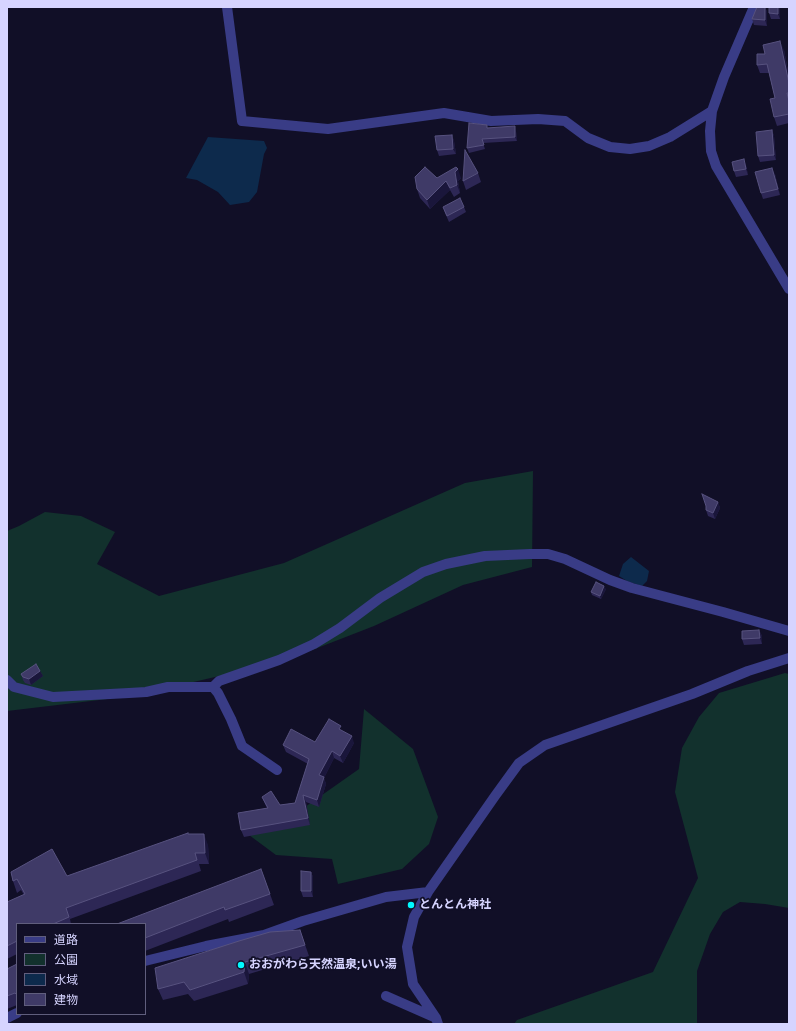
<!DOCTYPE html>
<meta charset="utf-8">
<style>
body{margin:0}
#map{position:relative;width:796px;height:1031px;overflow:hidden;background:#110f27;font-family:"Noto Sans","Noto Sans JP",sans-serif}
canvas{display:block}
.frame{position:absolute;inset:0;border:8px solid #d6d4ff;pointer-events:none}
.legend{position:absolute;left:16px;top:923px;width:130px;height:92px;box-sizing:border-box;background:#110f27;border:1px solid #605e7d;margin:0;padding:5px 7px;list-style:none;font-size:12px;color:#d6d4ff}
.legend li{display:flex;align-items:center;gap:8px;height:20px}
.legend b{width:20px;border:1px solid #605e7d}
</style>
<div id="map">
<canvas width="796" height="1031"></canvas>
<div class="frame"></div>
<ul class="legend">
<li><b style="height:5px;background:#393c86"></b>道路</li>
<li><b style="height:11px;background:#12312d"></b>公園</li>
<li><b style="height:11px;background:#0d2a4c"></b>水域</li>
<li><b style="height:11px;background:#3f3a67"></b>建物</li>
</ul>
</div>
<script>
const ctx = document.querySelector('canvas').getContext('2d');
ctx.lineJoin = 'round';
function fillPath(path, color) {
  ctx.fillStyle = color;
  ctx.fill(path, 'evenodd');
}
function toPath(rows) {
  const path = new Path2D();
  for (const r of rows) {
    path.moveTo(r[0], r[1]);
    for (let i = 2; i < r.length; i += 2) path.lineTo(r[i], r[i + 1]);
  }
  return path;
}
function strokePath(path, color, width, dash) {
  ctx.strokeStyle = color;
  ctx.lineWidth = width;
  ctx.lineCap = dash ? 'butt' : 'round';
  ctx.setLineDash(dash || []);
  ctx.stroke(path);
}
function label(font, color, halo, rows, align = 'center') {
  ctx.font = font + ' "Noto Sans","Noto Sans JP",sans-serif';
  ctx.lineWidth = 3.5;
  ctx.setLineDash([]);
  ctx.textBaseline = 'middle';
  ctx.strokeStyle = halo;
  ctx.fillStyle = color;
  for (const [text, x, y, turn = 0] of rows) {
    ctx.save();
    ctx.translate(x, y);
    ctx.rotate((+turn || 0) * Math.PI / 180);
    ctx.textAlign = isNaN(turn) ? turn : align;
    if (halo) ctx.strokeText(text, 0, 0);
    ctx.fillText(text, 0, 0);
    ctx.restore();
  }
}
fillPath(toPath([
 [533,471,532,567,463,585,374,626,284,661,133,696,7,711,7,531,19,526,45,512,81,516,115,532,97,564,159,596,284,563,465,483],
 [785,673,789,674,789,908,765,904,740,902,723,912,710,934,697,971,697,1024,514,1024,517,1020,653,972,698,878,675,792,682,748,699,717,719,693],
 [364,709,413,749,438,817,429,844,402,869,338,884,332,859,276,855,249,835,278,826,359,769]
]), '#12312d');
fillPath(toPath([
 [208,137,264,141,267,148,264,154,257,192,249,202,230,205,218,192,197,180,186,178],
 [631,557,649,571,647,581,642,586,627,581,619,576,623,564]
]), '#0d2a4c');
strokePath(toPath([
 [227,7,242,121,328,129,444,113,491,121,538,119,565,121,588,138,610,147,630,149,649,146,670,137,712,111],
 [754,7,724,77,712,111,710,131,711,151,716,166,789,289],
 [7,680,14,687,53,697,129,693,146,692,168,687,213,687,219,681,279,660,314,644,340,628,380,598,423,572,446,564,485,556,530,554,548,554,565,559,610,580,632,588,723,612,789,631],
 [213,687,218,693,231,719,242,746,277,770],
 [145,961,206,946,264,935,303,921,386,897,428,892],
 [386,996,436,1018],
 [7,1018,17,1013],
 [438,1024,436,1018,413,984,407,947,414,917,428,892,495,796,519,763,545,745,692,694,748,671,789,658]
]), '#393c86', 10);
fillPath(toPath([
 [757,7,765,7,767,12,767,26,754,25,752,19],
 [769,7,780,7,780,19,771,19,769,13],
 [784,50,789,76,789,123,777,126,774,117,775,98,769,73,760,73,757,65,765,54],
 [488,128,516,131,517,141,483,143,485,149,469,153,467,148],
 [772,130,774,136,776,160,760,162,758,156],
 [452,135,454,141,456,154,439,156,437,150],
 [746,165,748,175,736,177,734,171],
 [478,173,481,182,466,190,463,181],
 [775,174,780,195,763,199,761,193],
 [437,178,461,178,458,181,460,193,454,197,450,190,430,209,420,198,417,189],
 [443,207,464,207,466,212,449,222,445,213],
 [718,502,720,508,715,519,708,516,706,510],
 [606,589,601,599,592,595,591,592],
 [759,630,762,636,762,644,744,645,742,639],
 [40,671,43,676,31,685,25,683,23,680,21,674],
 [343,731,354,743,343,763,334,758,324,778,326,784,319,807,306,802,310,825,244,837,241,830,267,808,265,804,262,797,280,805,295,803,308,764,286,752,283,745,315,742],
 [188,834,208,845,209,864,199,864,201,871,70,919,71,924,17,924,17,954,7,959,7,902,24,895,21,890,17,893,13,881,11,872,67,876],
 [261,869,274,905,229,922,228,919,145,951,145,924],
 [311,872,313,877,313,897,303,897,301,891],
 [300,930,309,956,249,974,248,984,194,1001,188,994,163,1000,158,989],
 [17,964,17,1005,7,1009,7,969]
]), '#2d2755');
fillPath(toPath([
 [765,7,767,12,767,26,765,20],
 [778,7,780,7,780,19,778,14],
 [780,41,784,50,789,76,789,83],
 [515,126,516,131,517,141,515,137],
 [772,130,774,136,776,160,774,155],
 [452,135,454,141,456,154,453,149],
 [744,159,746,165,748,175,746,169],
 [772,168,775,174,780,195,778,189],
 [458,169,461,178,458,181,460,193,457,185,455,172],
 [446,181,450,190,430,209,427,200],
 [718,502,720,508,715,519,713,513],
 [604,586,606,589,601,599,600,596],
 [759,630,762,636,762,644,760,638],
 [40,671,43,676,31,685,29,679],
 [352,736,354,743,343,763,340,756],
 [332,751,334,758,324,778,326,784,319,807,317,800,319,775],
 [303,795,306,802,310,825,308,818],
 [204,834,208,845,209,864,205,853],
 [311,872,313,877,313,897,311,891],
 [245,962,249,974,248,984,244,972]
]), '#1a163b');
const building = toPath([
 [757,7,765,7,765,20,752,19,757,7],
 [769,7,778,7,778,14,769,13,769,7],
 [780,41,789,83,789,93,787,93,789,101,789,114,774,117,770,99,775,98,767,64,757,65,757,54,765,54,763,45,780,41],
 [469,123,487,125,487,128,515,126,515,137,482,139,484,145,467,148,469,123],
 [772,130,774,155,758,156,756,132,772,130],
 [452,135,453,149,437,150,435,136,452,135],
 [465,150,478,173,463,181,465,150],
 [744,159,746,169,734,171,732,162,744,159],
 [425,167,437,178,456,167,458,169,455,172,457,185,450,188,446,181,427,200,417,189,415,177,425,167],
 [772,168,778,189,761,193,755,172,772,168],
 [460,198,464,207,447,216,443,207,460,198],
 [702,494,718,502,713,513,706,510,706,506,702,494],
 [596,582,604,586,600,596,591,592,596,582],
 [759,630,760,638,742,639,742,631,759,630],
 [36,664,40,671,29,679,23,677,21,674,36,664],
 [329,719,341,726,339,729,352,736,340,756,332,751,319,775,324,777,317,800,303,795,308,818,241,830,238,813,268,808,262,797,271,791,280,805,295,803,309,759,283,745,291,729,315,742,329,719],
 [188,833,188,834,204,834,205,853,195,853,197,860,66,908,69,917,53,924,17,924,17,941,7,946,7,902,25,894,17,879,13,881,11,872,52,849,67,876,188,833],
 [261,869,270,894,225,910,224,907,145,938,145,924,117,924,261,869],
 [301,871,311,872,311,891,301,891,301,871],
 [300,930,305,945,245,962,244,972,190,990,184,982,158,989,155,968,239,941,270,932,300,930],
 [17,964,17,995,15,993,7,996,7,969,17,964]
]);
fillPath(building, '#3f3a67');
strokePath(building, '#57527f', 1);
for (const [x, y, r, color] of [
 [411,905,4,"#00f9ff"],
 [241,965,4,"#00f9ff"]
]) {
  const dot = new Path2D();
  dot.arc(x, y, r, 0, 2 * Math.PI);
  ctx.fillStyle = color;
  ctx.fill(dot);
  strokePath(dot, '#110f27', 1.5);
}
label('bold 12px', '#d6d4ff', '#110f27', [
 ["とんとん神社",419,905],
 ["おおがわら天然温泉;いい湯",249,965]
], 'left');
</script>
